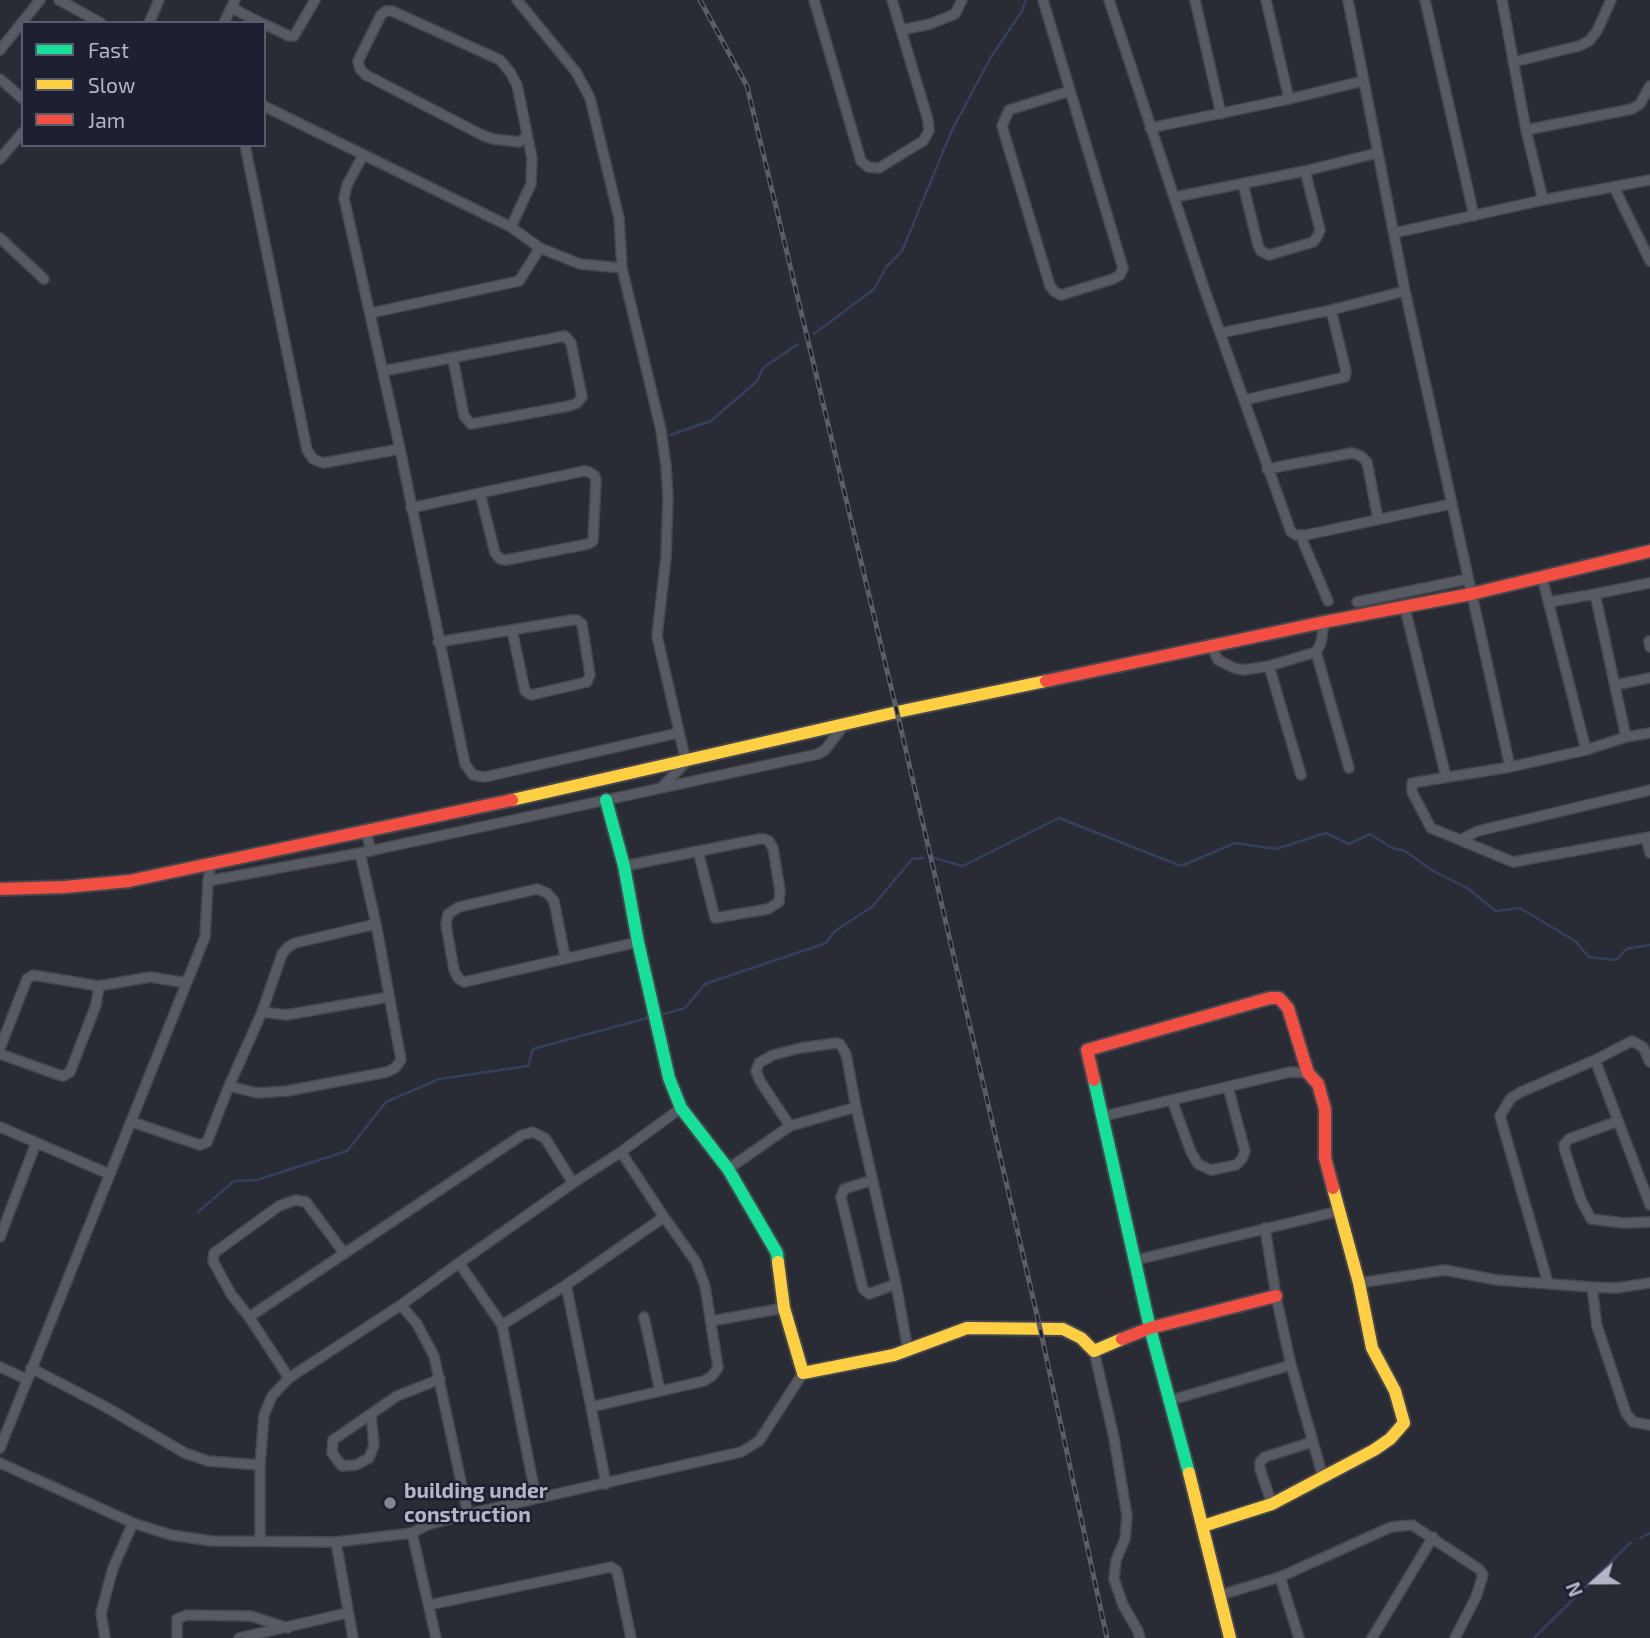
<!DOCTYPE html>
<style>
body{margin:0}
#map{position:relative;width:1650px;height:1638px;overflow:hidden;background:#292c35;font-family:"Exo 2",sans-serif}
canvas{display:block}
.legend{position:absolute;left:21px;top:21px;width:245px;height:126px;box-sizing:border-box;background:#1c2030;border:2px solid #585c6c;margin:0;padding:9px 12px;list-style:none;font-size:21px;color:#b2b6c7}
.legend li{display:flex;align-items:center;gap:14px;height:35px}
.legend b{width:35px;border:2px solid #585c6c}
.north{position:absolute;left:1559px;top:1547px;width:70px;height:70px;-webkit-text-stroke:5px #1c2030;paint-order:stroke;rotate:249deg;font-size:19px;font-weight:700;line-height:28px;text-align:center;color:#b2b6c7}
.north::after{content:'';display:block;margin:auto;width:24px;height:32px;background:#b2b6c7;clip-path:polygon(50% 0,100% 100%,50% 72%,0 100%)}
</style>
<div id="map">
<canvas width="1650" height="1638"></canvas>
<ul class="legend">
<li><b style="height:9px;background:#16e098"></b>Fast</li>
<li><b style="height:9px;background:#ffcf43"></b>Slow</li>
<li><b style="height:9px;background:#f24e42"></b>Jam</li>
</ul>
<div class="north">N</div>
</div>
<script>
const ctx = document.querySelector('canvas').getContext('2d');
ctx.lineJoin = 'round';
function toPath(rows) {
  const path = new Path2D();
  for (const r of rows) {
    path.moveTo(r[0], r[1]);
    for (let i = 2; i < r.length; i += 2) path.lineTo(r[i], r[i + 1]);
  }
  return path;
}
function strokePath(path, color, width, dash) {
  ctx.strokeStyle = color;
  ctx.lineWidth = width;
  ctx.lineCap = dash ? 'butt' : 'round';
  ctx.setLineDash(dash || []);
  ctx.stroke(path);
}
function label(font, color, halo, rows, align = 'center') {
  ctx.font = font + ' "Exo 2",sans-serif';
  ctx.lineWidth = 5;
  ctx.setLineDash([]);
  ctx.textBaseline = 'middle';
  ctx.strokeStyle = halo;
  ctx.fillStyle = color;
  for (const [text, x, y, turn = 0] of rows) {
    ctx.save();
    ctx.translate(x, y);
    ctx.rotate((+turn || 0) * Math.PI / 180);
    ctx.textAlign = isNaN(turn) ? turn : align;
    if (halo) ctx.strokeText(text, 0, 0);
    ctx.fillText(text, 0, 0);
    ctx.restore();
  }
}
strokePath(toPath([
 [814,334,874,289,887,266,902,251,952,130,991,57,1022,11,1026,0],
 [670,435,711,421,757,381,763,368,798,344],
 [934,858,963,866,1059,818,1181,866,1235,843,1276,849,1326,833,1349,844,1370,834,1392,848,1405,851,1433,871,1467,888,1496,911,1520,908,1575,941,1589,957,1616,960,1626,949,1650,945],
 [657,1016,685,1008,705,984,826,943,835,931,873,906,912,859,923,858],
 [198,1212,234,1181,257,1180,347,1151,386,1102,439,1079,528,1066,533,1049,651,1017],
 [1640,1538,1650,1533],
 [1534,1638,1630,1543]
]), '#353f5e', 2.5);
const street = toPath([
 [59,0,101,23],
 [517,0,576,72,590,98,619,218,622,268,661,430,666,466,668,497,666,557,657,636,686,762,662,787],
 [814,0,861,161,868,167,879,168,923,141,929,131,928,120,892,0],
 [1043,0,1123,268,1120,275,1113,279,1061,295,1055,292,1050,286,1002,126,1009,110,1070,91],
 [1109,0,1204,288,1291,532,1296,535,1306,535,1451,504],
 [1195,0,1221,114],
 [1266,0,1289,99],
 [1348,0,1405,291,1510,767],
 [1425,0,1474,216],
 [1502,0,1526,130,1543,200],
 [232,8,261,23],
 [149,23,159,0],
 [224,23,235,0],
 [264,24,289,36,294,36,315,0],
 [901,30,930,24,955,14,962,0],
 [0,50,40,0],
 [1513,62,1579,46,1589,41,1597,31,1611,0],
 [0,79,23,99],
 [264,106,511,227,540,248,580,264,622,268],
 [1150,128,1289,99,1363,81],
 [1526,130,1632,109,1640,104,1650,86],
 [245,145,307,450,313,459,323,463,400,449],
 [363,155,347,185,344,198,400,449,465,764,473,775,485,777,678,733],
 [0,159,23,132],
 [1243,184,1258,245,1261,251,1269,255,1313,242,1317,237,1320,230,1305,171],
 [1614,187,1650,261],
 [1175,197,1305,171,1377,153],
 [511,227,531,184,532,158,517,85,510,72,500,60,392,11,386,11,381,15,358,61,360,69,366,75,482,135,493,139,519,142,527,136],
 [1394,233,1543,200,1650,180],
 [0,238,44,279],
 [1331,310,1405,291],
 [371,313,519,281,540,248],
 [1221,333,1331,310,1346,371,1345,377,1244,400],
 [383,371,565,336,571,343,582,397,577,403,569,406,471,424,464,416,453,359],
 [1267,469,1352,453,1361,456,1367,462,1378,519],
 [411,508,480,493,584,471,589,472,595,476,596,480,593,541,588,544,506,560,500,559,495,553,480,493],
 [1303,542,1328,601],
 [1542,577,1586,750,1626,737,1650,733],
 [1595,594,1650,583],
 [1357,602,1468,579],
 [1549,602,1595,594,1626,737],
 [1405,608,1446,777],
 [1649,641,1650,647],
 [438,642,572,620,577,620,582,624,590,675,587,682,531,695,525,691,512,630],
 [1211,646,1218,660,1234,668,1244,670,1269,666,1316,652,1321,643,1324,622],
 [1316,652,1349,768],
 [1269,666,1301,775],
 [1615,685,1650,678],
 [1586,750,1510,767,1412,783,1412,792,1431,828,1513,862,1650,837],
 [366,831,371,851],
 [1646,838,1650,853],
 [1460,840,1478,831,1650,790],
 [360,853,376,924,401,1060,395,1068,387,1072,287,1091,257,1093,229,1086,262,1012,282,954,288,947,295,943,376,924],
 [211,863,208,881,360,853,606,800,818,754,825,750,844,725],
 [624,866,759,839,764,839,769,841,773,848,780,891,779,902,768,909,715,918,698,851],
 [565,957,554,901,547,893,537,889,459,907,448,914,446,925,454,970,458,978,464,982,638,942],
 [262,1012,286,1015,389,997],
 [0,1048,27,979,33,975,99,986,150,977,187,983],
 [0,1054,56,1074,63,1076,70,1072,96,1005,99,986],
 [1595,1060,1650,1205],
 [1172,1100,1191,1152,1198,1164,1211,1170,1236,1165,1242,1159,1245,1151,1228,1087],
 [1104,1116,1290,1072,1308,1073],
 [1618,1121,1569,1139,1564,1145,1565,1151,1581,1200,1591,1219,1623,1223,1650,1222],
 [132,1122,200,1145,207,1142,229,1086],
 [790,1126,856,1107],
 [0,1127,109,1174],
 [728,1169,790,1126,760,1081,756,1071,759,1063,773,1055,800,1048,836,1043,840,1044,846,1054,856,1107,896,1284,908,1350],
 [873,1180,844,1189,841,1197,863,1289,869,1294,896,1284],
 [573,1183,621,1152,681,1108],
 [0,1237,36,1143],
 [1136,1260,1339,1211],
 [1359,1283,1445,1270,1497,1280,1592,1287,1616,1288,1650,1283],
 [1548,1283,1500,1116,1511,1098,1521,1092,1595,1060,1632,1041,1643,1047,1650,1062],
 [566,1285,591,1407],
 [1592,1287,1597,1326,1626,1413,1633,1422,1650,1425],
 [401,1305,459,1263,502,1325,536,1498],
 [249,1317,231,1294,213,1261,214,1253,279,1206,296,1200,306,1202,344,1253],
 [644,1317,660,1391],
 [711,1321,784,1308],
 [502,1325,566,1285,664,1217,621,1152],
 [1094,1351,1114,1438,1127,1516,1125,1539,1116,1560,1114,1579,1123,1605,1138,1631,1140,1638],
 [1291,1365,1323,1477],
 [0,1367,26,1379],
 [31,1368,104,1406,185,1453,208,1461,260,1465],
 [289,1378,249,1317,522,1135,533,1132,545,1138,573,1183,459,1263],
 [1168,1401,1291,1365,1276,1296,1265,1228],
 [371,1414,374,1445,369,1458,356,1465,342,1466,332,1453,333,1440,397,1396,440,1379],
 [0,1448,205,937,208,881],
 [0,1463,133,1523,113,1568,101,1613,105,1638],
 [606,1484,591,1407,704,1381,712,1376,718,1368,705,1286,696,1262,664,1217],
 [1272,1504,1260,1469,1260,1462,1265,1457,1312,1442],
 [133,1523,171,1535,212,1541,336,1542,412,1533,436,1638],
 [412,1533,427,1525,468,1514,741,1452,759,1441,803,1373],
 [260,1541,260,1465,264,1415,272,1396,289,1378,401,1305,417,1324,434,1356,468,1514],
 [336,1542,353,1638],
 [1280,1577,1299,1638],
 [1220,1595,1280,1577,1391,1527,1412,1525,1479,1569,1483,1575,1476,1597,1455,1638],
 [429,1605,611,1567,617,1571,631,1638],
 [177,1638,177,1619,187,1615,251,1616,288,1628],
 [239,1638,347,1613],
 [1372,1638,1433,1537]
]);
const fast = toPath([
 [606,800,624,866,638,942,669,1078,681,1108,728,1169,777,1253,778,1262],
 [1094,1080,1150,1328,1189,1473]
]);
const slow = toPath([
 [512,800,897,712,1046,681],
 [778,1262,784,1308,803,1373,894,1355,967,1328,1063,1329,1081,1338,1094,1351,1122,1339],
 [1189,1473,1230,1638],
 [1203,1526,1272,1504,1374,1450,1390,1439,1404,1423,1395,1391,1372,1348,1359,1283,1333,1188]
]);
const jam = toPath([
 [1046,681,1324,622,1471,594,1650,551],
 [0,889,65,887,129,881,512,800],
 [1094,1080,1087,1050,1270,998,1279,998,1288,1008,1308,1073,1318,1084,1325,1109,1325,1158,1333,1188],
 [1122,1339,1150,1328,1276,1296]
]);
strokePath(street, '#45474e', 12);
strokePath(fast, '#45474e', 16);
strokePath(slow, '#45474e', 16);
strokePath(jam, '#45474e', 16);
strokePath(street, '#585a63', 9);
strokePath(fast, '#16e098', 12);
strokePath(slow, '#ffcf43', 12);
strokePath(jam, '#f24e42', 12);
const rail = toPath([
 [700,0,747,86,897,712,1040,1328,1107,1638]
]);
strokePath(rail, '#5c5e67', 5);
strokePath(rail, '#1c2030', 2.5, [8]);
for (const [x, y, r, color] of [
 [390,1503,7,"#828694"]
]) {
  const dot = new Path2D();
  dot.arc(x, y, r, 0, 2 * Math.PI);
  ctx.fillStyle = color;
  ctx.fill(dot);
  strokePath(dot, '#1c2030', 2.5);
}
label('bold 21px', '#b2b6c7', '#1c2030', [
 ["building under",404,1491],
 ["construction",404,1515]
], 'left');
</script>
